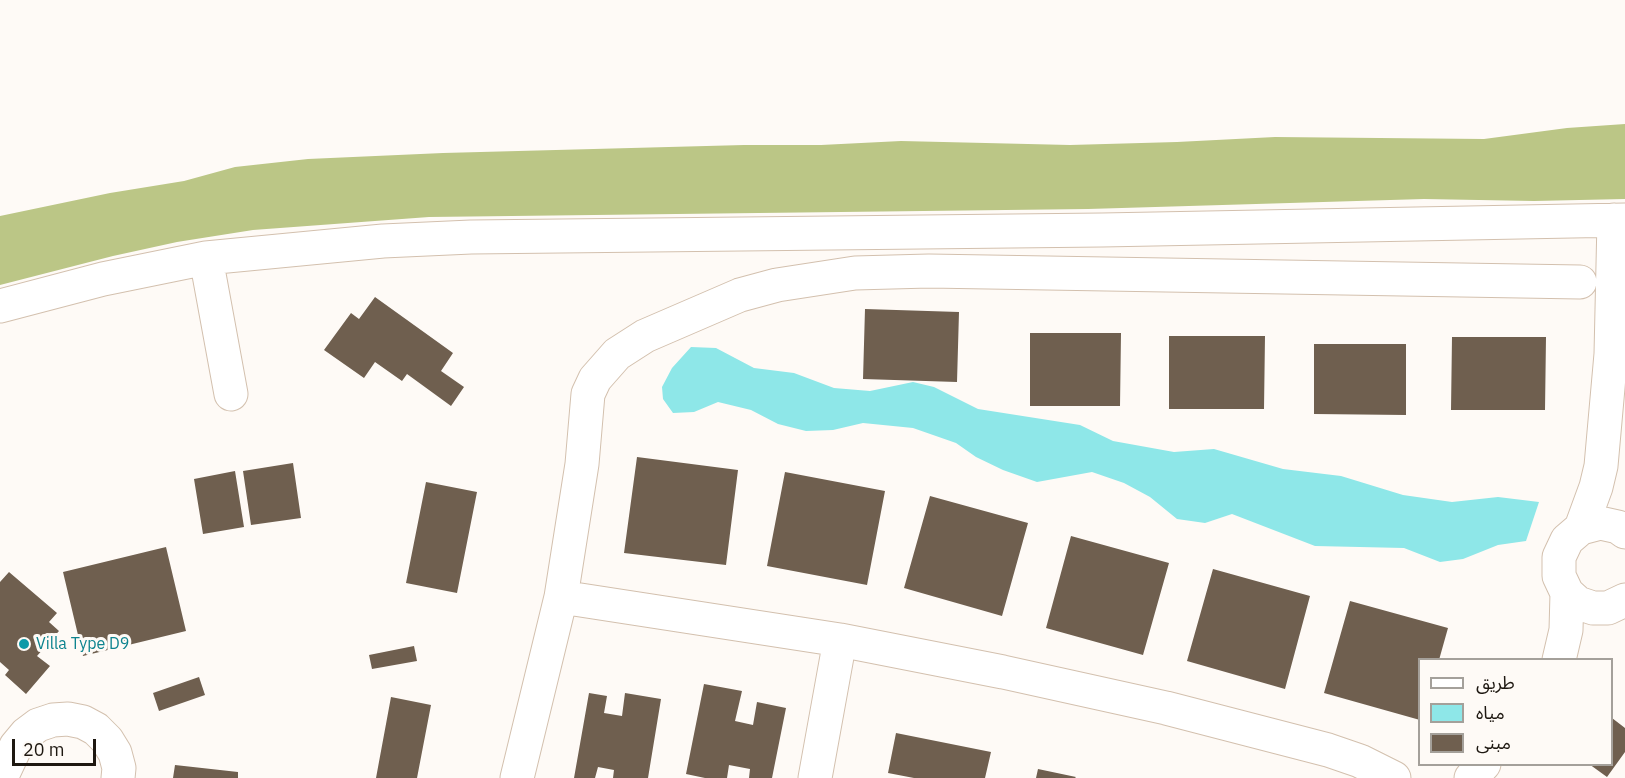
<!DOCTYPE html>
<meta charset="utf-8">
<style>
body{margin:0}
#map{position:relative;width:1625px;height:778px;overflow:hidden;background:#fefaf6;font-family:"IBM Plex Sans","Noto Sans Arabic",sans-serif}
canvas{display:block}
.legend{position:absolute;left:1418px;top:658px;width:195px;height:108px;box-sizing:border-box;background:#fefaf6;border:2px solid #a4a09a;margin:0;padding:8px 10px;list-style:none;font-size:18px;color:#1e1811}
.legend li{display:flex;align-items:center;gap:12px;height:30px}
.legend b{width:30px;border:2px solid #a4a09a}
.scale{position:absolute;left:12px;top:739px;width:84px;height:27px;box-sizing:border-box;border:3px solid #1e1811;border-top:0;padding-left:8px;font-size:18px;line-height:21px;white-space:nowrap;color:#1e1811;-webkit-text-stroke:4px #fefaf6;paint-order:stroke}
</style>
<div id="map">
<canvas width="1625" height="778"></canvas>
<ul class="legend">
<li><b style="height:8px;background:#fff"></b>طريق</li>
<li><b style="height:16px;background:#8ee7e8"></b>مياه</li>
<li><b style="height:16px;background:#6f5f4f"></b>مبنى</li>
</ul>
<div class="scale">20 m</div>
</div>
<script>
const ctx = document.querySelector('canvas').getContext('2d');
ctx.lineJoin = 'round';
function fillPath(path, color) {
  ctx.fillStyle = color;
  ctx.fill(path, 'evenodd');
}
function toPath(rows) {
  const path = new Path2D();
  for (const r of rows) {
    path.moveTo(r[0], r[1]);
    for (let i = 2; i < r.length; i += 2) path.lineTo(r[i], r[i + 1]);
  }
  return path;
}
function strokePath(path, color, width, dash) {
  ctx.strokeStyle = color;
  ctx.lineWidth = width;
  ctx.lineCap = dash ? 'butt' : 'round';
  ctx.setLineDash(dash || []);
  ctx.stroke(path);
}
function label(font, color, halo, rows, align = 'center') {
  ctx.font = font + ' "IBM Plex Sans",sans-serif';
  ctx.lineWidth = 6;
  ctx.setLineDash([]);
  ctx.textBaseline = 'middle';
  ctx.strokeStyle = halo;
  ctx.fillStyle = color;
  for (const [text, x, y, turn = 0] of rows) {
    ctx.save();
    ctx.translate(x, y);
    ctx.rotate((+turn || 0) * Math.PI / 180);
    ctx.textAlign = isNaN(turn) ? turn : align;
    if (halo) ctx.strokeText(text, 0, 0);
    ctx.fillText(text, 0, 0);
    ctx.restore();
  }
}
fillPath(toPath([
 [1625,124,1625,199,1534,201,1424,199,1088,209,429,217,253,230,177,242,113,256,0,285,0,216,110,193,184,181,235,167,308,159,443,153,744,145,821,145,901,141,1070,145,1177,142,1275,137,1484,139,1567,128]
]), '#bbc686');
fillPath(toPath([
 [691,347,716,348,754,368,794,373,834,388,870,391,913,382,934,387,978,409,1080,425,1113,441,1174,452,1214,449,1283,469,1341,476,1403,495,1452,502,1498,497,1539,502,1526,541,1498,545,1463,559,1440,562,1404,548,1315,546,1232,514,1205,523,1177,519,1150,497,1124,483,1092,472,1037,482,1003,470,976,457,956,443,913,428,863,423,833,430,806,431,778,424,751,410,718,402,694,412,673,413,663,399,662,387,672,368]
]), '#8ee7e8');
fillPath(toPath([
 [375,297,453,353,441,371,464,387,451,406,407,374,402,381,375,362,364,378,324,350,351,313,359,319],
 [865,309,959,312,957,382,863,379],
 [1030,333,1121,333,1120,406,1030,406],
 [1169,336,1265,336,1264,409,1169,409],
 [1452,337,1546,337,1545,410,1451,410],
 [1314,344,1406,344,1406,415,1314,414],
 [637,457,738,470,726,565,624,553],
 [293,463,301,518,251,525,243,471],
 [235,471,244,527,203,534,194,479],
 [785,472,885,491,867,585,767,566],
 [426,482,477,492,457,593,406,583],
 [930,496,1028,523,1002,616,904,588],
 [1071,536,1169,563,1143,655,1046,628],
 [166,547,186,631,83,656,63,572],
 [1213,569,1310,596,1285,689,1187,661],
 [9,572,57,613,49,622,59,631,37,656,50,666,26,694,5,675,9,670,0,662,0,582],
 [1350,601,1448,628,1439,660,1420,660,1420,720,1324,693],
 [414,646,417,661,372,669,369,655],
 [199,677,205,695,159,711,153,693],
 [704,684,742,691,735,721,753,725,757,702,786,708,772,778,749,778,750,769,729,765,727,778,705,778,686,774],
 [589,693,607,696,604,713,622,716,625,693,661,699,648,778,613,778,614,770,598,767,595,778,574,778],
 [391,697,431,705,417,778,376,778],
 [1612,718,1625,728,1625,752,1607,777,1589,764,1612,764],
 [896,733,991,752,985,778,914,778,888,773],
 [175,765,238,772,238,778,173,778],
 [1038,769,1076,777,1075,778,1036,778]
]), '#6f5f4f');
const minor = toPath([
 [206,258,231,394],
 [0,306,103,279,206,258,383,241,471,237,1102,230,1625,220],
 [1581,528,1596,487,1601,466,1611,354,1614,220],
 [1625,532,1618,527,1600,523,1581,528,1567,540,1559,557,1559,576,1567,593,1578,603,1593,608,1608,608,1625,600],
 [561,597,840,640,1003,672,1166,708,1328,750,1360,761,1394,778],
 [1559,660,1566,630,1567,593],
 [1,778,16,746,26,734,38,725,53,720,68,719,83,722,96,729,107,740,115,753,119,768,118,778],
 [517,778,561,597,582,464,588,394,595,379,617,354,645,336,740,295,777,285,855,273,929,271,1580,282],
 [815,778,840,640],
 [1471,778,1484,764]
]);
strokePath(minor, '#d3c0ae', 35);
strokePath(minor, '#fff', 33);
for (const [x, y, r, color] of [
 [24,644,6,"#0f9aa8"]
]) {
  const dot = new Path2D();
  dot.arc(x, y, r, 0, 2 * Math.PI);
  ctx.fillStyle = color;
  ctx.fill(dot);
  strokePath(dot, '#fefaf6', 2);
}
label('16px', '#0d838f', '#fefaf6', [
 ["Villa Type D9",36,644]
], 'left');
</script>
